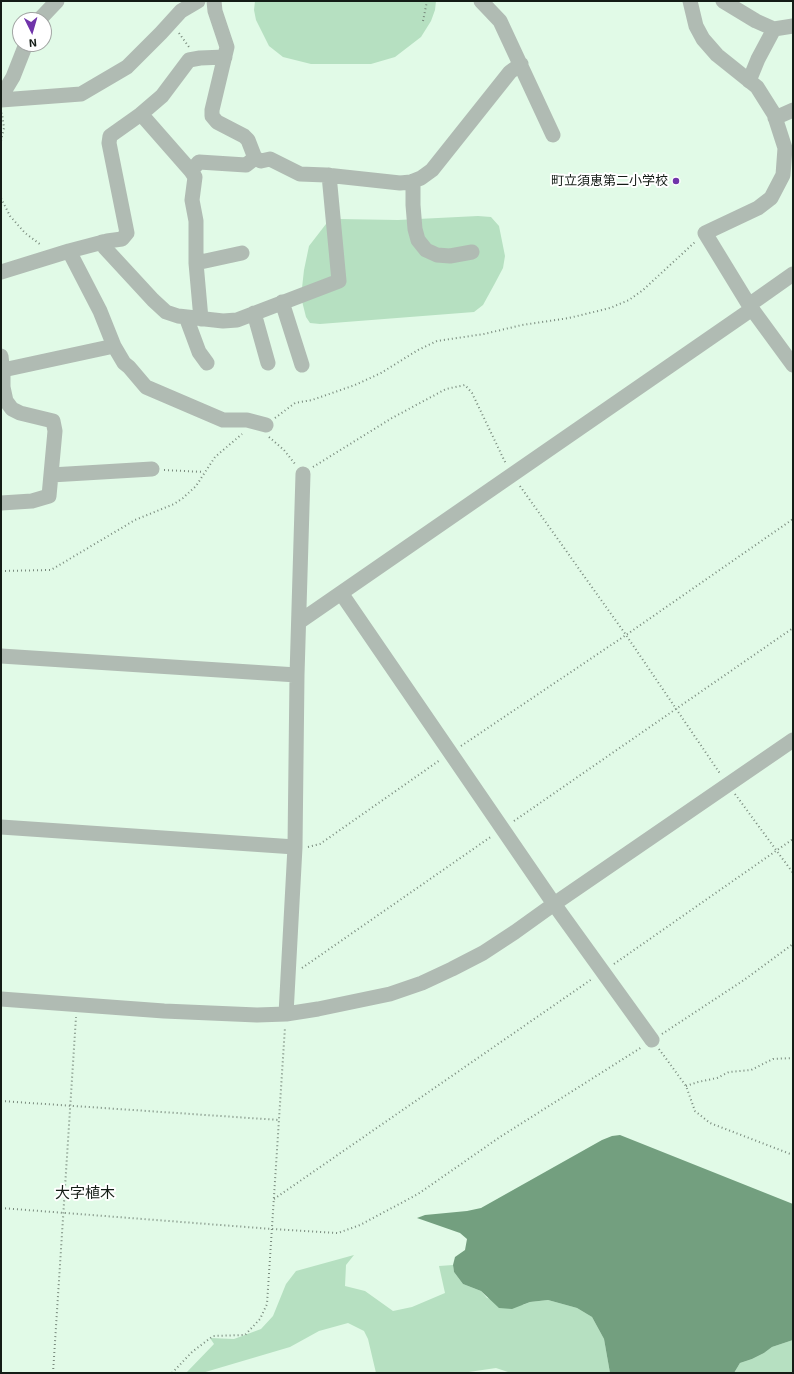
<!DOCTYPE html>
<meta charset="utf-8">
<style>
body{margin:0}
#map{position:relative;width:794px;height:1374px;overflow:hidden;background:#e1fae7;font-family:"Exo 2",sans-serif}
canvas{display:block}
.frame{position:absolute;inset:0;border:2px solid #141c16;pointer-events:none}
.north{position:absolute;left:12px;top:12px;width:40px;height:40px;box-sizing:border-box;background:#fff;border:1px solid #a1a4a2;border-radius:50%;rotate:175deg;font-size:11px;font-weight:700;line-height:16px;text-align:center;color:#141c16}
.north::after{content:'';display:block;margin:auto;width:14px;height:18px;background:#7034aa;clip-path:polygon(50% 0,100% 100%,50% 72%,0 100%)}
</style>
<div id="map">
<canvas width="794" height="1374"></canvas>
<div class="frame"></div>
<div class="north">N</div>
</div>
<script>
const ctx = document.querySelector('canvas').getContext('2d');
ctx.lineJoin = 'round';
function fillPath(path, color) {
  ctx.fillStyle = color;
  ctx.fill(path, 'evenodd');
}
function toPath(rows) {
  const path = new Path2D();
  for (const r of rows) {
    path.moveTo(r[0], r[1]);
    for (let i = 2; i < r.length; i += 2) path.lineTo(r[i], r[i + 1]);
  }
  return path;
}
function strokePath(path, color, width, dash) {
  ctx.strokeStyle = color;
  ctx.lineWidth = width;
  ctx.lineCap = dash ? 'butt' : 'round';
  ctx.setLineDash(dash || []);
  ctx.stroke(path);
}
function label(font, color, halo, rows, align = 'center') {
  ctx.font = font + ' "Exo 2","Noto Sans JP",sans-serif';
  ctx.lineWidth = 4;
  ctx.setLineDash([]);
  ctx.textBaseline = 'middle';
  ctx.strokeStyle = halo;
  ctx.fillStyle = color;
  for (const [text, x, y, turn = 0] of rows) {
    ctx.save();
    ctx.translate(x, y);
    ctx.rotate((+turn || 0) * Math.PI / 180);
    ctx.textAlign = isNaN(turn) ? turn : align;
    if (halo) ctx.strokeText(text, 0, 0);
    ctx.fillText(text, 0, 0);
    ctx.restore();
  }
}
fillPath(toPath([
 [255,1,436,1,435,10,431,21,421,37,395,57,371,64,311,64,283,57,269,46,256,20,254,10],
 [478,216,491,217,499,226,505,256,503,268,494,285,483,305,474,312,320,324,310,323,306,317,301,297,304,270,309,246,326,224,338,219,398,220],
 [354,1255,346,1265,345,1286,365,1291,393,1311,412,1307,445,1293,439,1266,453,1265,454,1272,463,1284,481,1291,487,1298,523,1305,530,1302,548,1300,577,1308,592,1317,604,1339,610,1373,511,1373,496,1368,462,1373,376,1373,368,1339,364,1331,348,1323,319,1331,290,1347,202,1373,186,1373,214,1344,210,1338,234,1339,261,1329,273,1316,286,1284,296,1271],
 [793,1340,793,1373,734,1373,740,1363,752,1359,764,1353,772,1347]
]), '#b6e0c1');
fillPath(toPath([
 [620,1135,793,1204,793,1340,772,1347,764,1353,752,1359,740,1363,734,1373,610,1373,604,1339,592,1317,577,1308,548,1300,530,1302,512,1309,499,1308,481,1291,463,1284,454,1272,453,1265,455,1257,465,1250,467,1239,460,1233,417,1218,425,1215,467,1211,481,1208,602,1140,612,1136]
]), '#739f7f');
strokePath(toPath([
 [423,21,427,1],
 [179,33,189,47],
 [1,141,4,128,2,113],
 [1,198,10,216,25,233,41,245],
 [275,418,295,403,312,400,355,385,381,373,418,350,437,341,484,334,522,325,569,318,610,308,629,300,643,290,695,242],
 [269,437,284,450,295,464],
 [313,467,392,418,446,389,465,385,472,393,506,464],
 [164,470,204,472],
 [520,486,626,635,721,775],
 [1,571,51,570,135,520,174,504,183,498,196,486,215,457,242,434],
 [461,746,626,635,793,519],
 [735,794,793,873],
 [514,821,793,628],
 [308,847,320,844,440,760],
 [614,964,793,839],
 [302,968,492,836],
 [662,1034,744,980,793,944],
 [659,1049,686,1086,695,1111,710,1123,793,1155],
 [686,1086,698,1082,717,1078,729,1072,751,1070,773,1059,793,1058],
 [1,1101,279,1120],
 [274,1199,592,979],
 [1,1208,272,1229,338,1233,360,1225,418,1194,500,1137,642,1047],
 [53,1373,76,1017],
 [172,1373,192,1352,213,1336,245,1335,260,1319,267,1304,285,1027]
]), '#798a7d', 2, [1, 3]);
strokePath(toPath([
 [214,1,215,11,227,47,212,110,212,116,217,122,244,136,248,140,255,158,261,161,270,159,300,174,326,175,400,183,411,182,421,178,432,170,510,72,521,64],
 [481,1,500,21,553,135],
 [690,1,696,26,703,39,717,55,757,87,774,114,785,148,783,175,771,198,758,208,705,233,749,305,793,365],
 [723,1,756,21,774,29,793,26],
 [39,20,57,1],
 [749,81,758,59,774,29],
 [1,91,7,87,13,77,26,44],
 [1,100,81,94,127,67,161,33,181,11,198,1],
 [141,114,191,171,195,177,192,200,196,221,196,263,201,319],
 [775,118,793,110],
 [191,171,199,162,246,165,255,158],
 [413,181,413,205,415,229,418,240,426,250,437,255,450,256,472,252],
 [102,242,105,248,153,300,166,312,178,316,223,321,237,320,339,281,329,175],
 [69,251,107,241,122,239,127,233,109,143,110,136,141,114,162,96,189,60,200,58,225,57],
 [196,263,242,253],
 [1,272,69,251,100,311,114,346,124,363,129,367,146,387,223,420,247,420,266,425],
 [282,302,302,365],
 [749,305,793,274],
 [254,313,268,363],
 [186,317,199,352,207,363],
 [1,356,3,375,3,387,6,401,12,409,20,413,53,421,55,431,49,496,32,501,1,503],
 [3,370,114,346],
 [51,475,152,469],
 [341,593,554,904,652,1040],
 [299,622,752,309],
 [1,656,297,675],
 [1,827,295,847],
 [1,999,164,1011,257,1015,286,1014,318,1009,390,994,422,983,452,969,483,953,515,932,554,904,793,740],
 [286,1014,295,847,297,675,303,474]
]), '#b0bbb3', 15);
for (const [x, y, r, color] of [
 [676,181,4,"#7034aa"]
]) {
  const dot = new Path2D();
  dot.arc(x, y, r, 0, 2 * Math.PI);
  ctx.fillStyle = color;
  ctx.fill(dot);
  strokePath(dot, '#fff', 1.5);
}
label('13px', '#141c16', '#fff', [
 ["町立須恵第二小学校",668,181]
], 'right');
label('15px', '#141c16', '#fff', [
 ["大字植木",85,1193]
]);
</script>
